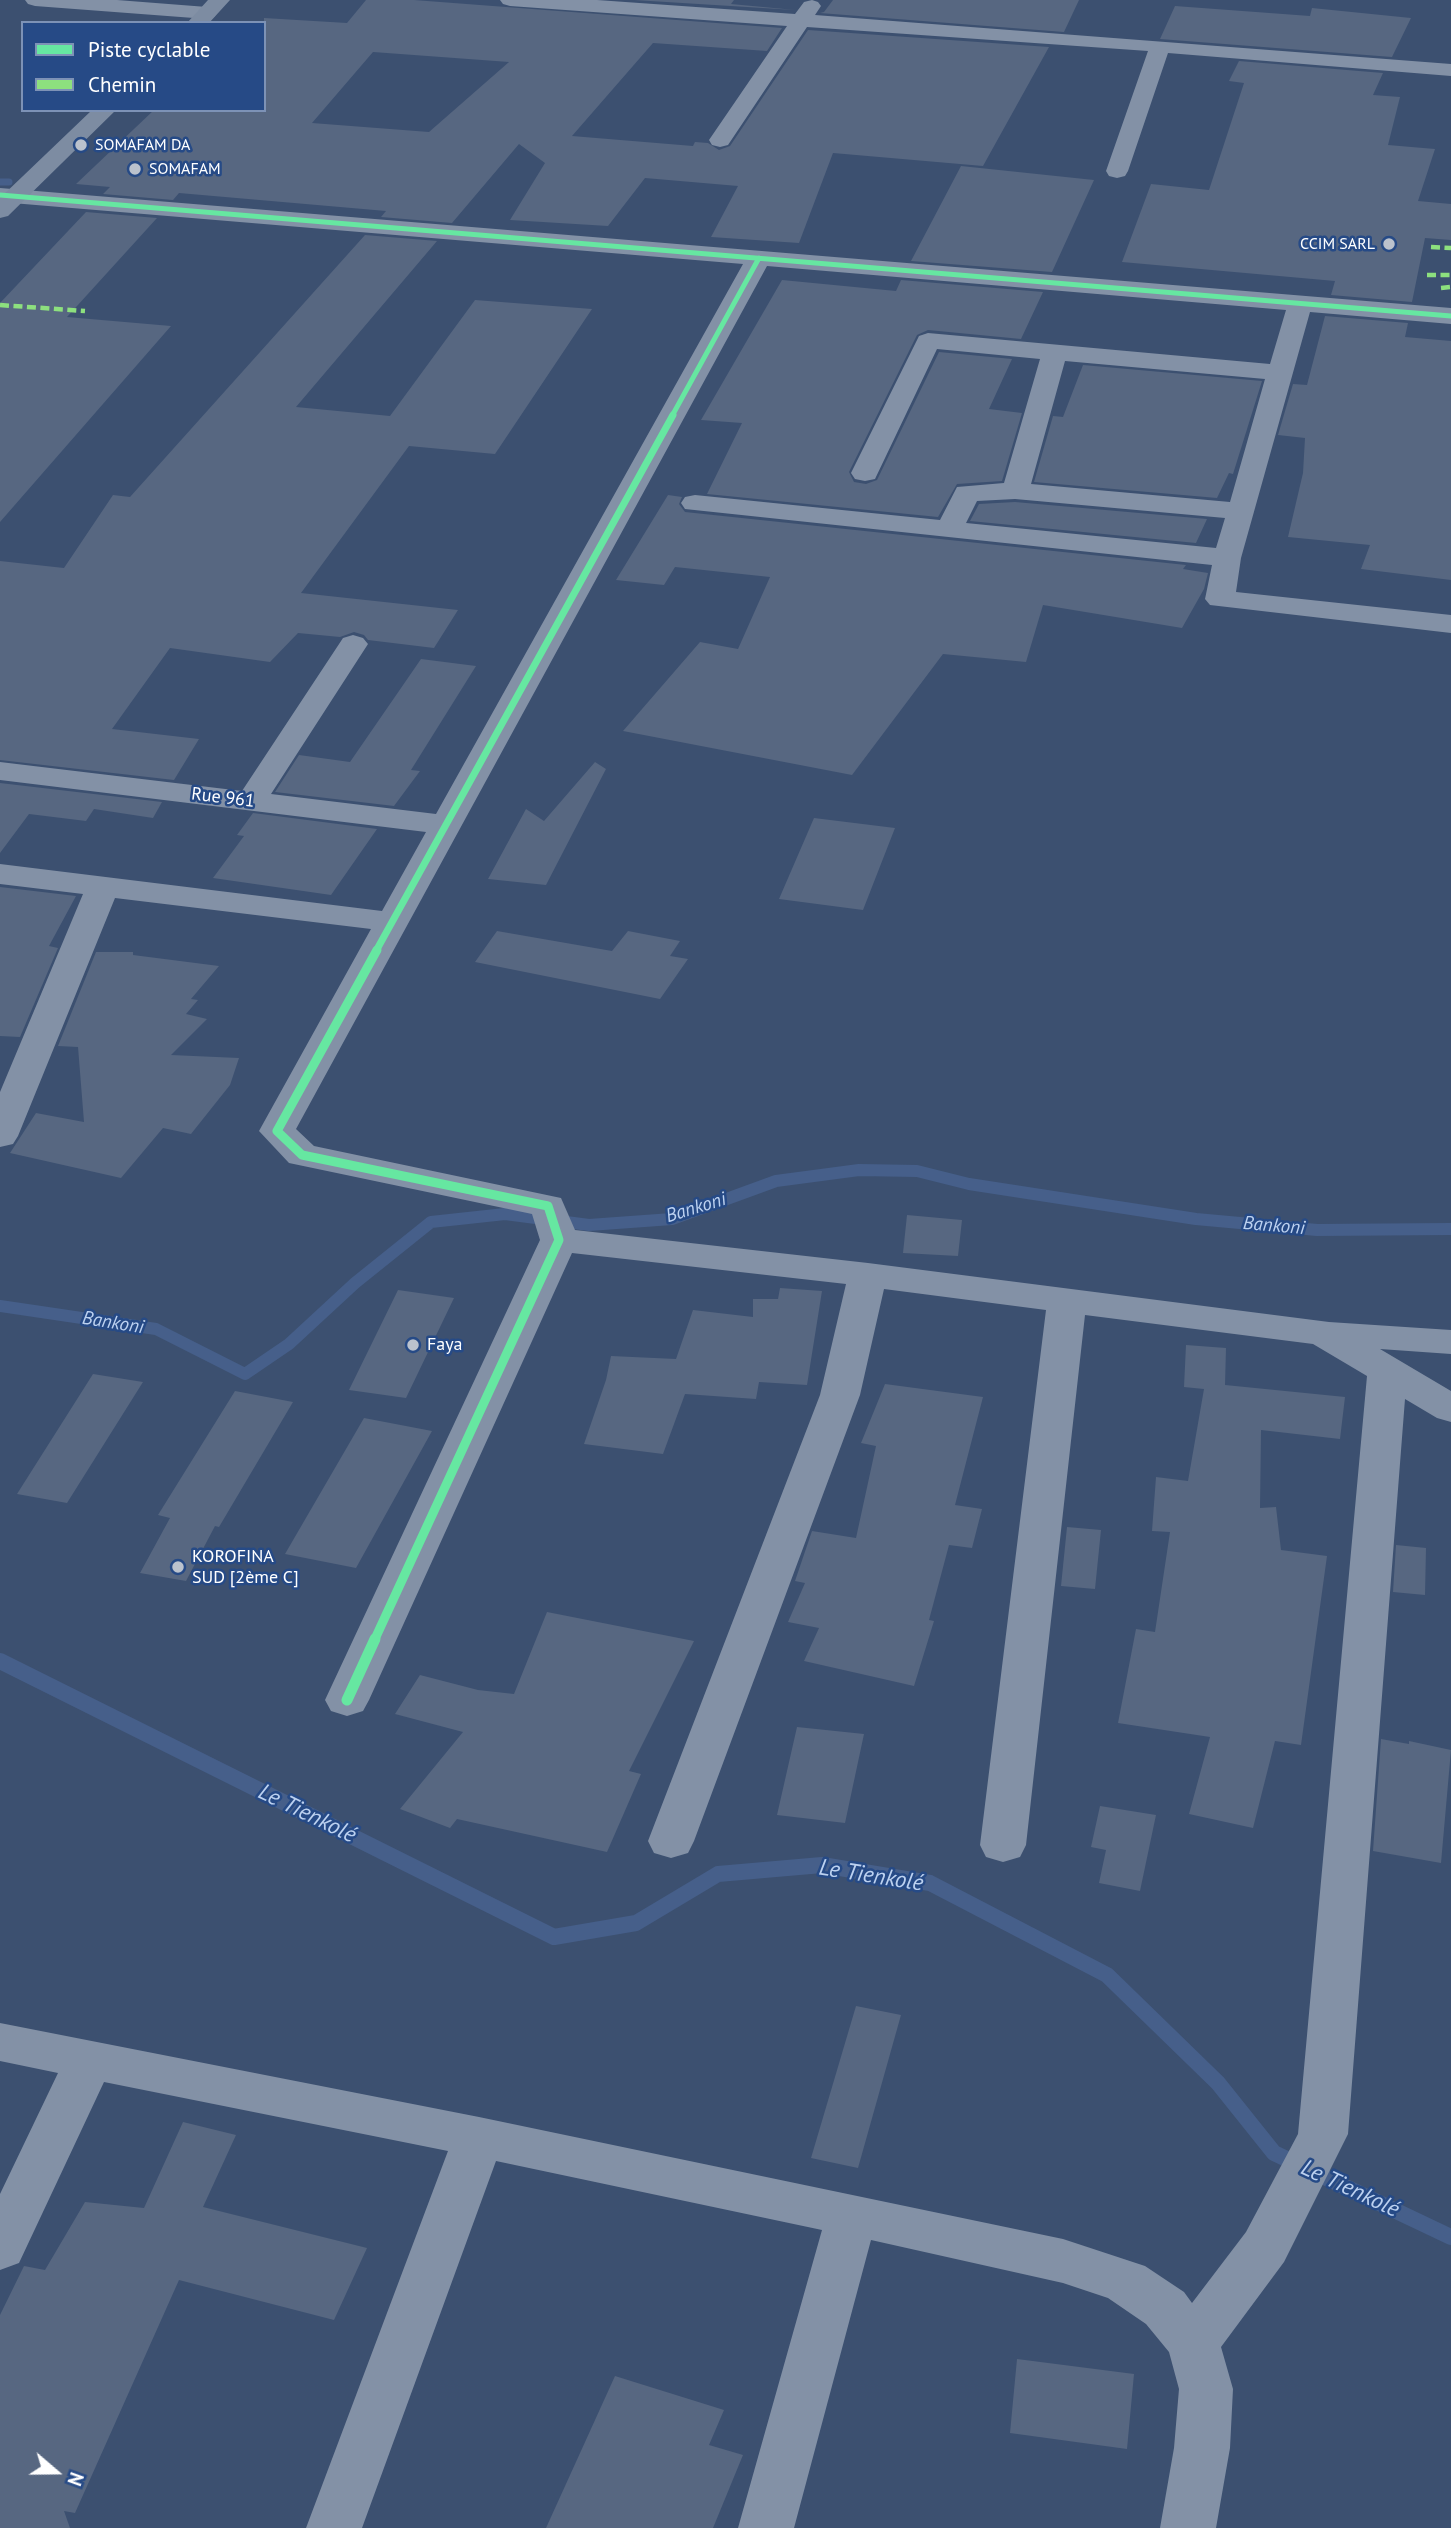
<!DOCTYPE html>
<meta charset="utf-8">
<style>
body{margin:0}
#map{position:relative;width:1451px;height:2528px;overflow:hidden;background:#3c5070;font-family:"PT Sans",sans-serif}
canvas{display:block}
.legend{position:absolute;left:21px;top:21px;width:245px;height:91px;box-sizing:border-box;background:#264a86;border:2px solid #7d92b6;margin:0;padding:9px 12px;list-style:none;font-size:21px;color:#fff}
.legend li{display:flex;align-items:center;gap:14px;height:35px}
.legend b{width:35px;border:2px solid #7d92b6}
.north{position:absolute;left:21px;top:2437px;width:70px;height:70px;-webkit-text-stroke:5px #264a86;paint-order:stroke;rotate:110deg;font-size:19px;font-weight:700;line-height:28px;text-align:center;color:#fff}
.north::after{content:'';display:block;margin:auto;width:24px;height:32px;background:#fff;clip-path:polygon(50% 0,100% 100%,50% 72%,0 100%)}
</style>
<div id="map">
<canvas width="1451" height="2528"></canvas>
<ul class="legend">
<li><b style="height:9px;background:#66e7a1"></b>Piste cyclable</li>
<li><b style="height:9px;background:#8de07e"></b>Chemin</li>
</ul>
<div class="north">N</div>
</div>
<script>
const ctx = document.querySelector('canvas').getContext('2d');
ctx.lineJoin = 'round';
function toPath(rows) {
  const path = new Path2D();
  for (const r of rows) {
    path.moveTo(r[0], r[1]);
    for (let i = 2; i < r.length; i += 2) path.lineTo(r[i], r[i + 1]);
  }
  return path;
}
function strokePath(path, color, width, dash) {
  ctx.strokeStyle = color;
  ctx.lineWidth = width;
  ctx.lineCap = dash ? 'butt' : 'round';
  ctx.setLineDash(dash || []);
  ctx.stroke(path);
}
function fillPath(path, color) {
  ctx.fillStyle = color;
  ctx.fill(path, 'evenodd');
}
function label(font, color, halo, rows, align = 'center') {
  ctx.font = font + ' "PT Sans",sans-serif';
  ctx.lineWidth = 5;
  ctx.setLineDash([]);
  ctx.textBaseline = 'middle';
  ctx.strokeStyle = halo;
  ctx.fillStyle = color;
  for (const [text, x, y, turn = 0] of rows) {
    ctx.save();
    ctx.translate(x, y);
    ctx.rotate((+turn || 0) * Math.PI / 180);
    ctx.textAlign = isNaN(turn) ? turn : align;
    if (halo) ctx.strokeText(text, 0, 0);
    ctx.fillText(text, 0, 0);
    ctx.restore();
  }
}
strokePath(toPath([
 [0,182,9,182]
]), '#465f8a', 7);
strokePath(toPath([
 [0,1306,156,1329,245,1374,289,1344,355,1283,431,1222,505,1214,589,1225,672,1219,776,1181,859,1170,917,1171,969,1184,1196,1219,1317,1230,1451,1229]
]), '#465f8a', 12);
strokePath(toPath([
 [0,1661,554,1937,636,1923,718,1874,822,1865,930,1883,1107,1975,1218,2083,1274,2153,1451,2237]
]), '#465f8a', 16);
fillPath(toPath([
 [366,0,414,0,782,28,767,51,653,43,572,136,693,146,695,142,708,143,719,150,730,146,808,30,1049,47,983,166,833,153,799,243,711,237,738,186,645,178,608,226,510,220,545,163,519,144,452,223,381,217,386,211,179,193,173,200,103,194,110,187,76,184,154,110,264,110,264,18,347,23],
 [373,52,509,62,429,132,312,123],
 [634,0,734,0,731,4,795,10],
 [833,0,1079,0,1064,32,820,13,824,12],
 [1175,6,1310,16,1312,8,1411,18,1392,57,1160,39],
 [1239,61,1383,73,1373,95,1400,97,1388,145,1435,149,1418,201,1451,204,1451,240,1425,238,1412,302,1331,295,1335,281,1122,262,1151,184,1209,190,1244,83,1229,81],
 [961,166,1094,180,1052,272,911,261],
 [86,212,157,218,67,317,171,326,0,522,0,303],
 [365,235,437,241,296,407,390,416,475,300,592,309,495,454,409,446,301,593,458,610,434,648,368,640,364,635,354,632,340,637,298,633,270,662,170,648,112,729,199,739,174,780,0,760,0,561,64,568,113,495,130,497],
 [782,280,896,291,901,280,1043,292,1021,339,928,330,917,335,849,472,854,482,866,484,877,480,939,352,1012,359,989,409,1022,413,1002,481,957,484,938,517,707,494,742,423,701,420],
 [1325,316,1408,323,1405,337,1451,341,1451,580,1361,569,1370,545,1288,537,1303,473,1305,438,1278,435,1293,384,1307,385],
 [1083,365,1262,381,1233,474,1229,473,1217,498,1034,482,1053,416,1063,417],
 [668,495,682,497,679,504,685,512,1186,565,1183,569,1208,573,1204,589,1182,628,1043,605,1026,662,943,654,852,775,623,731,700,642,738,649,770,577,675,567,664,585,616,580],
 [1015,502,1207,519,1196,543,970,521,979,504],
 [421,659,476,666,411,770,420,771,394,806,275,792,299,755,350,762],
 [595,762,606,769,546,885,488,879,526,809,544,821],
 [0,783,162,802,153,818,94,809,86,821,29,814,0,853],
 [253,813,377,829,331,895,213,878,244,836,237,835],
 [814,818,895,828,863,910,779,899],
 [0,887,76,896,49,946,58,948,20,1037,0,1036],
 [497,931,612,951,628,931,680,941,670,956,688,959,660,999,475,962],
 [96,952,133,952,133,955,219,966,191,999,198,1000,186,1014,207,1019,171,1055,239,1058,230,1085,191,1134,163,1128,121,1178,10,1153,36,1113,84,1122,78,1047,58,1046],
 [907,1215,962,1220,958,1256,903,1253],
 [780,1288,822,1291,807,1385,759,1382,756,1399,685,1394,663,1454,584,1444,606,1380,611,1356,676,1359,693,1310,753,1317,753,1299,778,1299],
 [398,1290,454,1298,406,1398,349,1390],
 [1186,1345,1226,1348,1225,1385,1345,1397,1340,1439,1261,1430,1260,1508,1276,1507,1281,1550,1327,1556,1301,1745,1275,1741,1253,1828,1189,1814,1210,1737,1118,1723,1136,1629,1155,1632,1170,1532,1152,1531,1156,1477,1188,1481,1204,1389,1184,1387],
 [93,1374,143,1382,67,1503,17,1494],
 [885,1384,983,1397,955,1505,982,1509,972,1548,949,1545,929,1620,934,1621,914,1686,804,1661,819,1628,788,1622,805,1583,795,1581,812,1531,856,1538,876,1446,861,1443],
 [235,1391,293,1402,219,1527,215,1526,186,1581,140,1573,170,1518,158,1515],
 [364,1418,432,1431,356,1568,285,1554],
 [1067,1527,1101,1530,1095,1589,1061,1586],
 [1396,1545,1426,1548,1425,1595,1393,1592],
 [547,1612,694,1641,629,1771,641,1774,607,1852,457,1819,450,1828,400,1809,463,1732,395,1714,420,1675,478,1690,514,1694],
 [797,1727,864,1734,845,1823,777,1815],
 [1381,1739,1409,1744,1409,1741,1451,1750,1441,1863,1373,1851],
 [1100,1806,1156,1815,1140,1891,1099,1883,1106,1850,1091,1847],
 [856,2006,901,2015,858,2168,811,2158],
 [183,2122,236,2135,203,2207,367,2248,334,2320,179,2280,75,2513,64,2511,70,2528,0,2528,0,2315,24,2266,45,2270,85,2202,144,2208],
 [1017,2359,1134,2374,1127,2449,1010,2433],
 [615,2376,724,2410,709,2445,743,2455,713,2528,546,2528]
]), '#576781');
fillPath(toPath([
 [25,0,117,0,207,7,214,9,217,13,214,17,207,19,35,6,28,4,25,0],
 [500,0,597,0,795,14,804,2,812,0,818,2,821,6,815,15,1451,64,1451,76,1168,53,1128,171,1125,176,1117,178,1109,176,1106,171,1148,51,807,27,728,145,720,147,712,145,709,140,787,26,510,6,503,4,500,0],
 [0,188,1451,308,1451,324,1310,312,1241,558,1236,592,1451,615,1451,633,1210,605,1205,599,1212,565,685,509,681,503,685,497,695,495,940,520,957,487,1004,483,1040,359,937,349,875,479,865,481,855,479,851,473,919,336,928,333,1270,364,1286,310,767,266,296,1129,314,1146,561,1198,575,1230,868,1263,1329,1322,1451,1330,1451,1354,1380,1349,1451,1391,1451,1422,1437,1418,1405,1399,1348,2134,1284,2262,1221,2347,1233,2389,1230,2448,1216,2528,1160,2528,1174,2448,1179,2389,1169,2352,1146,2324,1108,2298,1063,2283,871,2240,794,2528,738,2528,822,2230,496,2161,362,2528,306,2528,448,2151,104,2082,19,2263,0,2270,0,2194,58,2073,0,2061,0,2023,479,2117,1063,2239,1145,2266,1184,2292,1192,2303,1246,2232,1298,2134,1367,1376,1313,1344,1085,1315,1026,1845,1020,1857,1003,1862,986,1857,980,1845,1046,1310,884,1289,860,1395,694,1841,688,1853,671,1858,654,1853,648,1841,820,1395,846,1284,572,1253,369,1700,363,1711,347,1716,331,1711,325,1700,540,1240,532,1214,289,1163,259,1131,371,929,115,898,18,1136,13,1144,0,1147,0,1092,83,894,0,884,0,864,382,911,426,832,0,780,0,762,242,791,343,638,353,635,363,638,368,644,271,794,436,814,743,264,0,202,0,188],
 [1065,361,1265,379,1230,502,1031,484,1065,361],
 [1015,499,1225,518,1216,548,966,523,977,501,1015,499]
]), '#8391a6');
fillPath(toPath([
 [208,0,230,0,209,23,187,23,208,0],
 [92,110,116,110,8,216,0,218,0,198,92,110]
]), '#7d8ca2');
strokePath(toPath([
 [1431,247,1451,248],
 [1427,275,1450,275],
 [1441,288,1451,287],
 [0,305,85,311]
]), '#8de07e', 4.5, [9, 4.5]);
strokePath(toPath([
 [0,195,1451,316],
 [672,416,759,258]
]), '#66e7a1', 5);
strokePath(toPath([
 [376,951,673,415]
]), '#66e7a1', 7);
strokePath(toPath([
 [374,1641,559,1240,548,1206,302,1155,277,1131,377,950]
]), '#66e7a1', 9);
strokePath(toPath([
 [347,1700,375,1639]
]), '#66e7a1', 11);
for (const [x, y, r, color] of [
 [81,145,7,"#bbc2cd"],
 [135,169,7,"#bbc2cd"],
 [1389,244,7,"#bbc2cd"],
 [413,1345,7,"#bbc2cd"],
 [178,1567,7,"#bbc2cd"]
]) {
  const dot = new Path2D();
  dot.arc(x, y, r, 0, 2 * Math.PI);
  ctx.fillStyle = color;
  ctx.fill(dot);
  strokePath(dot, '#264a86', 2.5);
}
label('16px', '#fff', '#264a86', [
 ["SOMAFAM DA",95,145],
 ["SOMAFAM",149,169],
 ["CCIM SARL",1375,244,"right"]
], 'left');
label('18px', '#fff', '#264a86', [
 ["Rue 961",223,798,7]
]);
label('18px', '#fff', '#264a86', [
 ["Faya",427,1345],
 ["KOROFINA",192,1557],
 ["SUD [2ème C]",192,1578]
], 'left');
label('italic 19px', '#bcd1f0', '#264a86', [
 ["Bankoni",696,1208,-17],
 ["Bankoni",1274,1226,5],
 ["Bankoni",113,1323,9]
]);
label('italic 23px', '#bcd1f0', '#264a86', [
 ["Le Tienkolé",307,1814,26],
 ["Le Tienkolé",871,1876,9],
 ["Le Tienkolé",1350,2189,25]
]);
</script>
